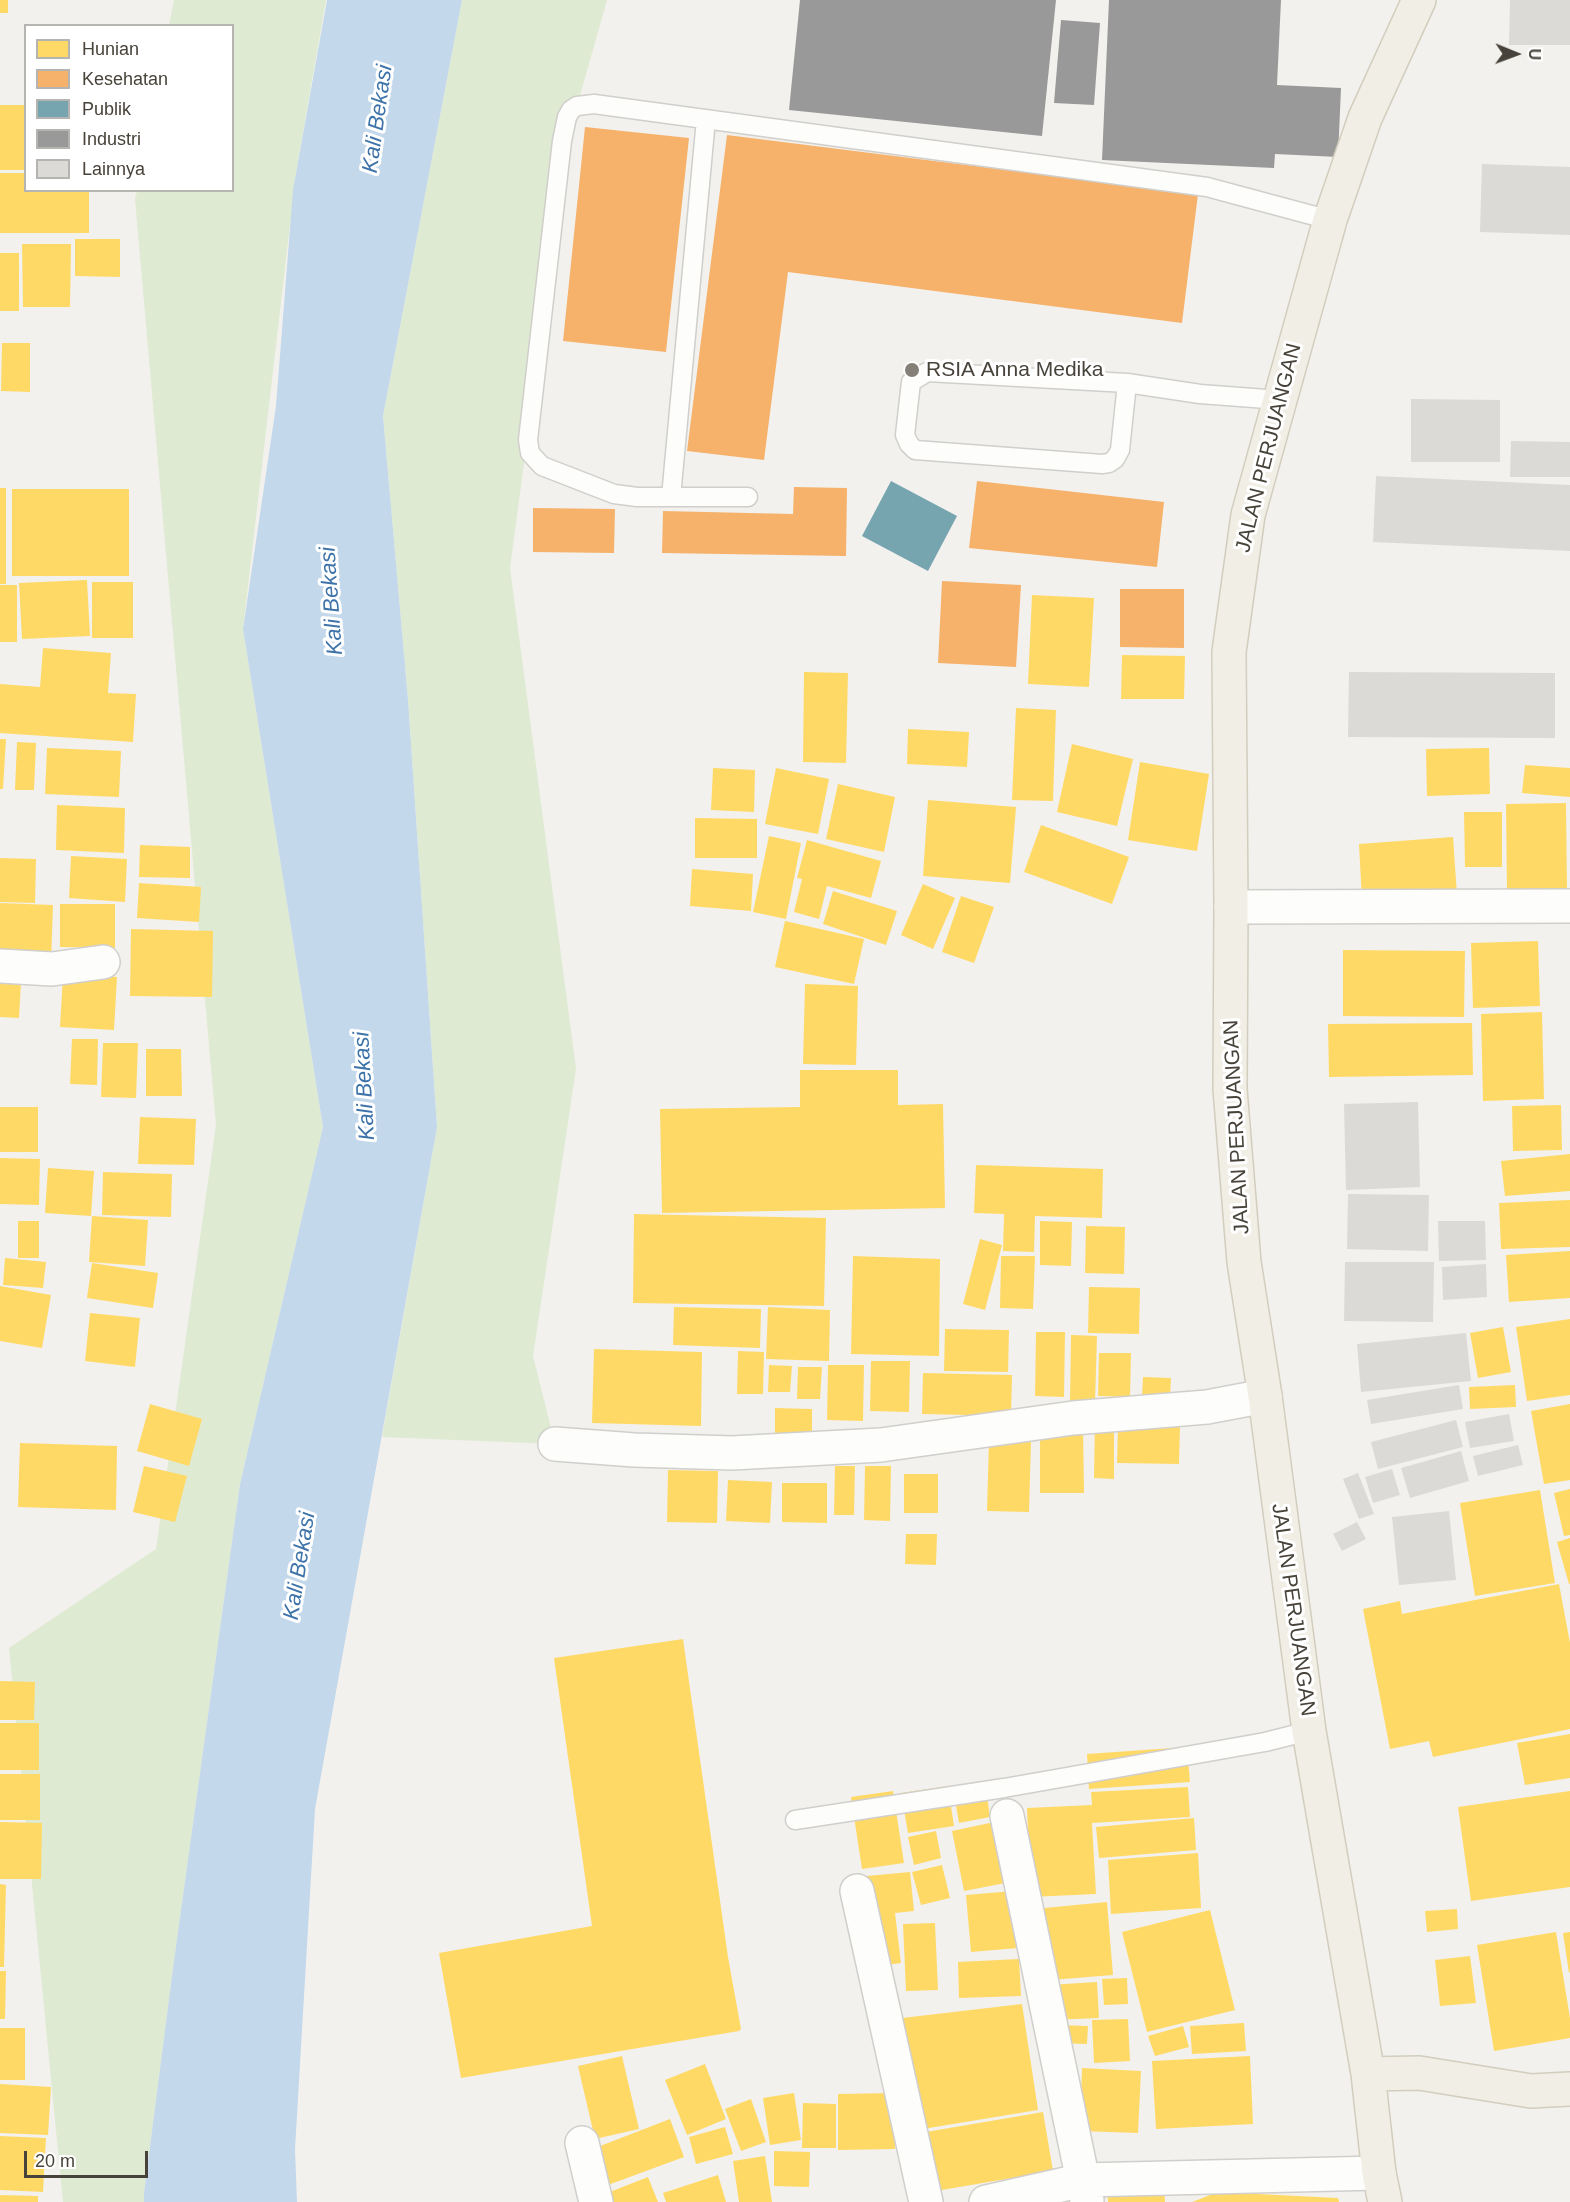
<!DOCTYPE html>
<style>
body{margin:0}
#map{position:relative;width:1570px;height:2202px;overflow:hidden;background:#f2f1ee;font-family:Arial,sans-serif}
canvas{display:block}
.legend{position:absolute;left:24px;top:24px;width:210px;height:168px;box-sizing:border-box;background:#fff;border:2px solid #b6b4b0;margin:0;padding:8px 10px;list-style:none;font-size:18px;color:#48433a}
.legend li{display:flex;align-items:center;gap:12px;height:30px}
.legend b{width:30px;border:2px solid #b6b4b0}
.north{position:absolute;left:1486px;top:24px;width:60px;height:60px;-webkit-text-stroke:4px #fff;paint-order:stroke;rotate:91deg;font-size:16px;font-weight:700;line-height:24px;text-align:center;color:#48433a}
.north::after{content:'';display:block;margin:auto;width:21px;height:27px;background:#48433a;clip-path:polygon(50% 0,100% 100%,50% 72%,0 100%)}
.scale{position:absolute;left:24px;top:2151px;width:124px;height:27px;box-sizing:border-box;border:3px solid #48433a;border-top:0;padding-left:8px;font-size:18px;line-height:21px;white-space:nowrap;color:#48433a;-webkit-text-stroke:4px #fff;paint-order:stroke}
</style>
<div id="map">
<canvas width="1570" height="2202"></canvas>
<ul class="legend">
<li><b style="height:16px;background:#ffd966"></b>Hunian</li>
<li><b style="height:16px;background:#f6b26b"></b>Kesehatan</li>
<li><b style="height:16px;background:#76a5af"></b>Publik</li>
<li><b style="height:16px;background:#999"></b>Industri</li>
<li><b style="height:16px;background:#dcdad6"></b>Lainnya</li>
</ul>
<div class="north">U</div>
<div class="scale">20 m</div>
</div>
<script>
const ctx = document.querySelector('canvas').getContext('2d');
ctx.lineJoin = 'round';
function fillPath(path, color) {
  ctx.fillStyle = color;
  ctx.fill(path, 'evenodd');
}
function toPath(rows) {
  const path = new Path2D();
  for (const r of rows) {
    path.moveTo(r[0], r[1]);
    for (let i = 2; i < r.length; i += 2) path.lineTo(r[i], r[i + 1]);
  }
  return path;
}
function strokePath(path, color, width, dash) {
  ctx.strokeStyle = color;
  ctx.lineWidth = width;
  ctx.lineCap = dash ? 'butt' : 'round';
  ctx.setLineDash(dash || []);
  ctx.stroke(path);
}
function label(font, color, halo, rows, align = 'center') {
  ctx.font = font + ' Arial,sans-serif';
  ctx.lineWidth = 6;
  ctx.setLineDash([]);
  ctx.textBaseline = 'middle';
  ctx.strokeStyle = halo;
  ctx.fillStyle = color;
  for (const [text, x, y, turn = 0] of rows) {
    ctx.save();
    ctx.translate(x, y);
    ctx.rotate((+turn || 0) * Math.PI / 180);
    ctx.textAlign = isNaN(turn) ? turn : align;
    if (halo) ctx.strokeText(text, 0, 0);
    ctx.fillText(text, 0, 0);
    ctx.restore();
  }
}
fillPath(toPath([
 [174,0,326,0,296,173,243,629,323,1127,240,1484,173,1968,144,2193,144,2202,63,2202,9,1648,156,1549,216,1125,135,199,137,191,232,190,232,26,169,25],
 [462,0,607,0,577,106,571,110,510,568,576,1069,533,1356,555,1444,382,1437,437,1127,408,700,383,416]
]), '#deead1');
fillPath(toPath([
 [327,0,462,0,383,416,408,700,437,1127,315,1809,295,2149,297,2202,144,2202,144,2193,173,1968,240,1484,323,1127,243,629,276,406,293,190]
]), '#c3d8eb');
fillPath(toPath([
 [0,0,8,0,8,13,0,13],
 [0,105,26,105,26,170,0,170],
 [0,173,26,173,26,190,89,190,89,233,0,233],
 [75,239,120,239,120,277,75,276],
 [22,244,71,244,70,307,23,307],
 [0,253,19,253,19,311,0,311],
 [2,343,30,343,30,392,1,391],
 [0,488,6,488,6,584,0,584],
 [12,489,129,489,129,576,12,576],
 [87,580,90,636,22,639,19,583],
 [92,582,133,582,133,638,92,638],
 [0,585,17,585,17,642,0,642],
 [1032,595,1094,598,1089,687,1028,684],
 [43,648,111,653,108,693,136,694,133,742,0,733,0,684,40,687],
 [1122,655,1185,656,1184,699,1121,699],
 [804,672,848,673,846,763,803,762],
 [1016,708,1056,710,1053,801,1012,800],
 [908,729,969,732,967,767,907,764],
 [0,739,6,739,3,789,0,789],
 [17,742,36,743,34,790,15,790],
 [1072,744,1133,759,1117,826,1057,812],
 [47,748,121,751,119,797,45,794],
 [1489,748,1490,794,1427,796,1426,749],
 [1140,762,1209,774,1197,851,1128,840],
 [1525,765,1570,768,1570,797,1522,793],
 [713,768,755,770,754,812,711,810],
 [776,768,829,779,818,834,765,824],
 [838,784,895,797,884,852,826,839],
 [928,800,1016,807,1010,883,923,876],
 [1566,803,1567,890,1507,891,1506,804],
 [57,805,125,808,124,853,56,850],
 [1464,812,1502,812,1502,867,1465,867],
 [695,818,757,819,757,858,695,858],
 [1041,825,1129,857,1112,904,1024,872],
 [769,836,801,843,786,919,753,912],
 [1453,837,1457,895,1362,901,1359,844],
 [807,840,881,861,871,898,827,886,819,919,794,912,802,879,797,878],
 [140,845,190,847,190,878,139,877],
 [71,856,127,859,125,902,69,898],
 [0,858,36,859,35,903,0,902],
 [692,869,753,874,751,911,690,906],
 [139,883,201,887,199,922,137,918],
 [923,884,955,898,933,949,901,935],
 [833,891,897,911,886,945,823,924],
 [961,896,994,907,974,963,942,952],
 [0,903,53,905,51,964,0,962],
 [60,904,115,904,115,948,60,947],
 [785,921,864,939,854,984,775,967],
 [131,929,213,931,212,997,130,996],
 [1538,941,1540,1006,1473,1008,1471,943],
 [1343,950,1465,951,1464,1017,1343,1016],
 [63,974,117,977,114,1030,60,1027],
 [0,981,21,982,19,1018,0,1017],
 [805,984,858,986,856,1065,803,1064],
 [1542,1012,1544,1099,1483,1101,1481,1014],
 [1472,1023,1473,1075,1329,1077,1328,1024],
 [72,1039,98,1039,97,1085,70,1084],
 [103,1043,138,1043,136,1098,101,1097],
 [146,1049,181,1049,182,1096,146,1096],
 [800,1070,898,1070,898,1105,943,1104,945,1208,662,1213,660,1109,800,1107],
 [1561,1105,1562,1150,1513,1151,1512,1106],
 [0,1107,38,1107,38,1152,0,1152],
 [140,1117,196,1119,194,1165,138,1164],
 [1570,1154,1570,1191,1505,1196,1501,1161],
 [0,1158,40,1159,39,1205,0,1204],
 [976,1165,1103,1169,1102,1218,1035,1216,1034,1252,1003,1251,1004,1214,974,1213],
 [48,1168,94,1171,91,1216,45,1213],
 [103,1172,172,1174,171,1217,102,1215],
 [1570,1200,1570,1247,1501,1249,1499,1203],
 [634,1214,826,1218,824,1306,633,1303],
 [92,1216,148,1220,145,1266,89,1262],
 [18,1221,39,1221,39,1258,18,1258],
 [1040,1221,1072,1222,1071,1266,1040,1265],
 [1086,1226,1125,1227,1124,1274,1085,1273],
 [980,1239,1002,1245,985,1310,963,1304],
 [1570,1251,1570,1298,1509,1302,1506,1255],
 [853,1256,940,1259,939,1356,851,1354],
 [1001,1256,1035,1256,1033,1309,1000,1308],
 [5,1258,46,1262,43,1288,3,1285],
 [92,1263,158,1273,153,1308,87,1298],
 [0,1286,51,1295,42,1348,0,1341],
 [1089,1287,1140,1288,1139,1334,1088,1333],
 [674,1307,761,1309,760,1348,673,1345],
 [768,1307,830,1310,829,1361,766,1359],
 [90,1313,140,1318,135,1367,85,1361],
 [1570,1319,1570,1395,1527,1401,1516,1327],
 [1503,1327,1511,1372,1478,1378,1470,1333],
 [945,1329,1009,1330,1008,1372,944,1371],
 [1036,1332,1065,1332,1064,1397,1035,1396],
 [1071,1335,1097,1336,1095,1403,1070,1402],
 [594,1349,702,1352,701,1426,592,1423],
 [738,1351,764,1352,763,1394,737,1394],
 [1099,1353,1131,1353,1130,1397,1098,1396],
 [871,1361,910,1361,909,1412,870,1411],
 [769,1365,792,1366,790,1392,768,1392],
 [828,1365,864,1365,863,1421,827,1420],
 [798,1367,822,1367,820,1399,797,1399],
 [923,1373,1012,1375,1011,1416,922,1414],
 [1143,1377,1171,1378,1170,1397,1142,1396],
 [1515,1385,1516,1407,1470,1409,1469,1387],
 [150,1404,202,1419,189,1466,137,1451],
 [1570,1404,1570,1480,1544,1484,1531,1411],
 [775,1408,812,1409,812,1435,775,1434],
 [1095,1421,1114,1422,1114,1479,1094,1478],
 [1118,1425,1180,1426,1179,1464,1117,1463],
 [1083,1429,1084,1493,1040,1493,1040,1430],
 [989,1440,1031,1441,1029,1512,987,1511],
 [20,1443,117,1446,116,1510,18,1507],
 [144,1466,187,1476,175,1522,133,1512],
 [835,1466,855,1466,854,1515,834,1515],
 [865,1466,891,1466,890,1521,864,1520],
 [668,1470,718,1471,717,1523,667,1522],
 [904,1474,938,1474,938,1513,904,1513],
 [728,1480,772,1482,770,1523,726,1521],
 [782,1483,827,1483,827,1523,782,1522],
 [1570,1489,1570,1535,1564,1536,1554,1493],
 [1540,1490,1555,1583,1475,1596,1460,1503],
 [906,1534,937,1534,936,1565,905,1564],
 [1570,1538,1570,1584,1569,1584,1557,1542],
 [1559,1584,1570,1643,1570,1729,1433,1757,1429,1741,1390,1749,1363,1609,1400,1601,1402,1614],
 [683,1639,728,1957,741,2029,739,2031,461,2078,439,1953,592,1926,554,1658],
 [0,1681,35,1682,34,1720,0,1720],
 [0,1723,39,1723,39,1770,0,1770],
 [1570,1734,1570,1778,1525,1785,1517,1743],
 [1187,1747,1190,1782,1089,1789,1087,1754],
 [0,1774,40,1774,40,1820,0,1820],
 [985,1783,990,1817,959,1823,953,1788],
 [948,1786,954,1826,908,1833,901,1793],
 [1188,1787,1190,1817,1092,1823,1096,1894,1031,1897,1027,1808,1092,1805,1091,1792],
 [893,1791,904,1863,862,1869,851,1797],
 [1570,1791,1570,1887,1471,1901,1458,1807],
 [1194,1818,1196,1850,1099,1858,1096,1827],
 [999,1821,1011,1882,964,1891,952,1831],
 [0,1822,42,1823,41,1879,0,1879],
 [936,1831,941,1858,914,1865,908,1837],
 [1198,1853,1201,1908,1111,1914,1108,1860],
 [942,1865,950,1898,921,1905,912,1872],
 [910,1872,914,1911,895,1913,901,1963,879,1966,867,1876],
 [0,1884,6,1885,4,1967,0,1967],
 [1013,1891,1018,1948,971,1952,966,1895],
 [1107,1902,1113,1975,1051,1980,1044,1908],
 [1457,1909,1458,1929,1427,1932,1425,1911],
 [1210,1910,1235,2010,1147,2032,1122,1932],
 [935,1923,938,1990,906,1991,903,1924],
 [1556,1932,1570,2018,1570,2038,1494,2051,1477,1945],
 [1570,1932,1570,1972,1569,1973,1563,1933],
 [1470,1956,1476,2003,1440,2006,1435,1960],
 [1019,1959,1021,1996,959,1998,958,1962],
 [0,1971,6,1971,5,2019,0,2019],
 [1127,1978,1128,2004,1104,2005,1102,1979],
 [1097,1982,1099,2018,1051,2020,1049,1985],
 [1022,2004,1038,2110,917,2130,902,2018],
 [1128,2019,1130,2061,1094,2063,1092,2020],
 [1244,2023,1246,2051,1192,2054,1190,2026],
 [1059,2025,1088,2026,1087,2044,1058,2043],
 [1183,2026,1189,2047,1155,2056,1148,2036],
 [0,2028,25,2028,25,2080,0,2080],
 [622,2056,639,2129,595,2139,578,2066],
 [1250,2056,1253,2124,1156,2129,1152,2061],
 [705,2064,726,2119,687,2135,665,2080],
 [1082,2068,1141,2071,1138,2133,1080,2131],
 [0,2084,51,2087,48,2135,0,2133],
 [794,2093,801,2140,770,2145,763,2098],
 [894,2093,895,2149,838,2150,838,2094],
 [751,2099,766,2142,741,2151,725,2109],
 [803,2103,836,2104,836,2148,802,2148],
 [1043,2112,1053,2171,936,2191,926,2132],
 [670,2119,684,2157,608,2185,595,2148],
 [725,2127,733,2154,696,2164,689,2137],
 [0,2136,46,2138,43,2192,0,2190],
 [774,2151,810,2152,809,2187,774,2186],
 [765,2156,772,2202,739,2202,733,2161],
 [718,2175,726,2202,666,2202,663,2193],
 [648,2177,658,2202,605,2202,602,2195],
 [1164,2185,1165,2202,1108,2202,1107,2188],
 [1218,2192,1338,2198,1339,2202,1192,2202],
 [0,2195,38,2196,38,2202,0,2202]
]), '#ffd966');
fillPath(toPath([
 [585,127,689,138,666,352,563,341],
 [727,135,1198,194,1182,323,788,272,764,460,687,451],
 [977,481,1164,502,1157,567,969,548],
 [794,487,847,488,846,556,662,553,663,511,793,514],
 [533,508,615,509,614,553,533,552],
 [942,581,1021,585,1016,667,938,663],
 [1120,589,1184,589,1184,648,1120,647]
]), '#f6b26b');
fillPath(toPath([
 [891,481,957,516,928,571,862,536]
]), '#76a5af');
fillPath(toPath([
 [800,0,1056,0,1042,136,789,110],
 [1109,0,1281,0,1277,85,1341,88,1338,157,1275,154,1274,168,1102,160],
 [1061,20,1100,23,1094,105,1054,103]
]), '#999');
fillPath(toPath([
 [1510,0,1570,0,1570,45,1509,45],
 [1482,164,1570,167,1570,235,1480,232],
 [1411,399,1500,400,1500,462,1411,462],
 [1511,441,1570,442,1570,477,1510,477],
 [1376,476,1570,485,1570,551,1373,542],
 [1349,672,1555,673,1555,738,1348,737],
 [1418,1102,1420,1187,1346,1190,1344,1104],
 [1348,1194,1429,1195,1428,1251,1347,1249],
 [1438,1221,1485,1221,1486,1260,1439,1261],
 [1345,1262,1434,1262,1433,1322,1344,1321],
 [1486,1264,1487,1297,1443,1300,1442,1267],
 [1466,1333,1471,1381,1361,1392,1357,1344],
 [1459,1385,1463,1409,1371,1424,1367,1400],
 [1509,1414,1514,1441,1470,1448,1465,1422],
 [1456,1420,1463,1447,1378,1469,1371,1442],
 [1518,1445,1523,1465,1478,1476,1473,1456],
 [1461,1451,1469,1481,1410,1498,1401,1468],
 [1392,1469,1400,1495,1373,1503,1365,1477],
 [1358,1473,1374,1514,1359,1519,1343,1479],
 [1449,1511,1456,1580,1399,1585,1392,1517],
 [1357,1522,1366,1539,1342,1551,1333,1534]
]), '#dcdad6');
const lane = toPath([
 [1127,383,1120,450,1115,459,1109,463,1102,464,915,450,909,444,905,435,911,382,927,372,1127,383,1200,394,1280,400],
 [671,497,706,119],
 [748,497,637,497,614,494,542,466,530,453,528,440,562,141,567,117,571,110,577,106,594,104,1207,187,1330,220],
 [795,1820,1004,1788,1265,1742,1309,1731]
]);
const street = toPath([
 [1231,907,1570,906],
 [0,966,52,969,103,962],
 [555,1444,634,1450,732,1453,881,1445,1073,1418,1207,1407,1265,1396],
 [1007,1816,1087,2200],
 [857,1891,926,2202],
 [582,2143,596,2202],
 [986,2202,1083,2180,1379,2173]
]);
const primary = toPath([
 [1368,2074,1419,2073,1531,2091,1570,2089],
 [1385,2202,1379,2173,1368,2074,1309,1731,1265,1396,1244,1262,1230,1089,1231,907,1229,652,1248,515,1330,220,1365,118,1419,0]
]);
strokePath(lane, '#d0cfcb', 21);
strokePath(street, '#d0cfcb', 36);
strokePath(primary, '#d2cdbd', 36);
strokePath(lane, '#fdfdfc', 18);
strokePath(street, '#fdfdfc', 33);
strokePath(primary, '#f1eee6', 33);
for (const [x, y, r, color] of [
 [912,370,8,"#848079"]
]) {
  const dot = new Path2D();
  dot.arc(x, y, r, 0, 2 * Math.PI);
  ctx.fillStyle = color;
  ctx.fill(dot);
  strokePath(dot, '#fff', 2);
}
label('21px', '#48433a', '#fff', [
 ["RSIA Anna Medika",926,370]
], 'left');
label('21px', '#48433a', '#fff', [
 ["JALAN PERJUANGAN",1269,448,-76],
 ["JALAN PERJUANGAN",1237,1127,-93],
 ["JALAN PERJUANGAN",1293,1610,82]
]);
label('italic 22px', '#3d73a9', '#fff', [
 ["Kali Bekasi",378,119,-82],
 ["Kali Bekasi",332,601,-94],
 ["Kali Bekasi",365,1086,-93],
 ["Kali Bekasi",300,1566,-81]
]);
</script>
